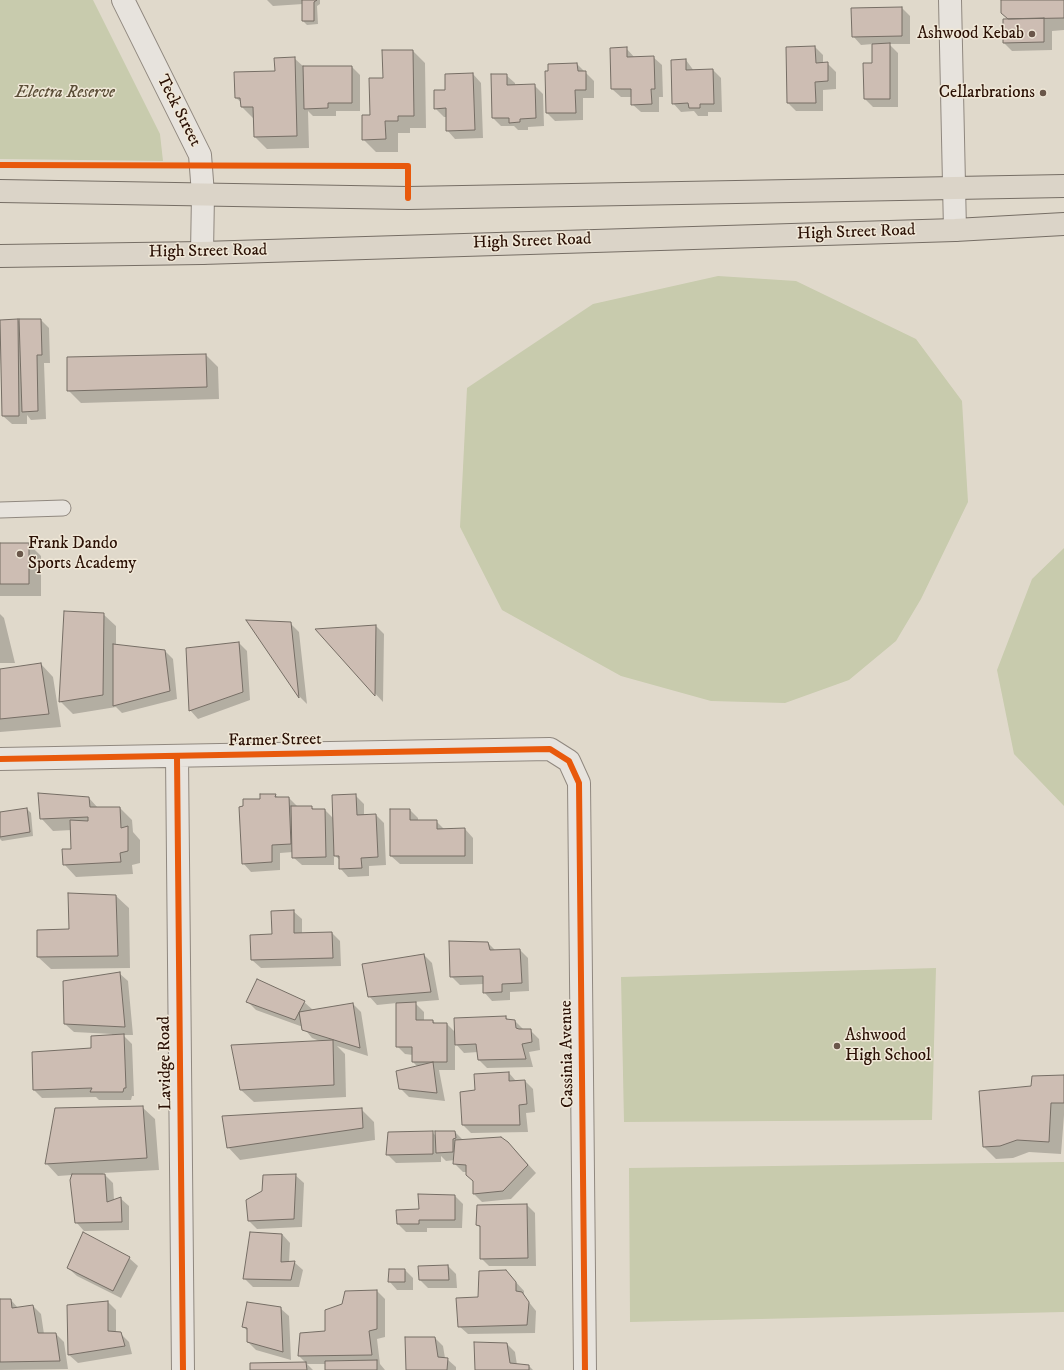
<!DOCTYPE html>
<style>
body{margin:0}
canvas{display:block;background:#e0d9cb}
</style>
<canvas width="1064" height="1370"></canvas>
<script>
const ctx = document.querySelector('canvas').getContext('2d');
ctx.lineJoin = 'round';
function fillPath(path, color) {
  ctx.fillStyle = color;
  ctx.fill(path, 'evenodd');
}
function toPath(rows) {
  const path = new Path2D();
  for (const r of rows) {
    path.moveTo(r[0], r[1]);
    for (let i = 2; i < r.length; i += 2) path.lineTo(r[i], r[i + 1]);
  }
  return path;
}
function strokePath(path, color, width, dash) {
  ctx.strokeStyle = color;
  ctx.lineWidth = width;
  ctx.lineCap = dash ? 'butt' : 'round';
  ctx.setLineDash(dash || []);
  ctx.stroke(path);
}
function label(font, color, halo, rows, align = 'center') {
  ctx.font = font + ' "IM FELL DW Pica",serif';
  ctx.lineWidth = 3;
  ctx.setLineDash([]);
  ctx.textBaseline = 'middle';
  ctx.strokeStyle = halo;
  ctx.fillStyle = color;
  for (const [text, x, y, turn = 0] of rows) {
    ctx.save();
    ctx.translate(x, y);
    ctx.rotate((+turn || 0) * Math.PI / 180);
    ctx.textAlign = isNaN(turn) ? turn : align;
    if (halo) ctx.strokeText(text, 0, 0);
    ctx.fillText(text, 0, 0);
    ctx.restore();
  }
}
fillPath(toPath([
 [0,0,93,0,160,134,163,161,0,159],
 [718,276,796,281,916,339,962,401,968,502,921,599,896,641,849,680,785,703,711,701,621,676,502,610,460,527,467,388,593,304],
 [1064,548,1064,806,1014,754,997,670,1032,579],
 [936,968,932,1120,624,1122,621,977],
 [1064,1162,1064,1312,630,1322,629,1168]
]), '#c8cbad');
fillPath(toPath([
 [267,0,320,0,320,4,317,6,318,24,307,25,303,21,303,4,273,6],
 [1002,0,1064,0,1064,30,1052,31,1052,50,1012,51,1004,43,1010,20],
 [902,8,910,16,910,44,889,44,898,53,898,107,873,107,865,99,873,64,873,44,861,45,853,36],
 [815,47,823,55,823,64,827,63,836,72,836,89,823,90,823,111,796,111,788,103],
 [626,48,635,58,653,57,662,65,663,97,659,97,659,112,641,112,632,104,632,97,621,97,612,89],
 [413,51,425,63,426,128,410,128,410,133,398,133,398,152,376,152,363,139,384,79],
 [294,58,304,67,352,67,360,75,360,111,336,111,336,116,313,116,308,111,309,148,267,149,255,137,254,119,242,107,242,103,236,98],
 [686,60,694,71,713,70,721,78,722,112,708,112,708,116,698,116,694,111,681,112,673,103],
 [577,64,594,81,594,98,583,98,583,120,555,121,547,113,549,72],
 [473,74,481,83,483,138,455,139,447,130,447,117,444,117,435,108,446,91,446,75],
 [506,75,515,83,515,86,534,85,543,94,544,126,528,127,528,130,518,130,514,126,501,126,493,118],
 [17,320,21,323,41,320,49,328,50,363,44,363,46,419,31,420,27,415,27,424,12,424,3,416,0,321],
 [206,355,218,367,219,399,81,403,68,390],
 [0,544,29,544,41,556,41,596,0,596],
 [0,614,4,618,15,663,0,663],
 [103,614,116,626,116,645,165,651,173,659,177,699,122,713,116,707,73,714,60,701],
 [248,621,290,623,299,632,307,704,300,697],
 [376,626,384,634,383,702,317,630],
 [239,643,247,651,250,700,198,719,190,710],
 [41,664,53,677,61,727,0,732,0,670],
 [275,795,279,798,289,798,297,806,311,807,315,810,325,810,334,819,355,795,364,804,364,816,376,815,384,823,386,865,369,866,369,876,348,877,340,868,340,860,334,855,334,865,302,865,293,857,293,852,280,853,280,870,251,872,243,863,261,800],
 [89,798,98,808,120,808,132,820,133,832,140,840,140,863,132,865,133,874,76,877,64,864,72,850,72,830,53,831,41,818],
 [27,809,31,813,33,836,2,841,0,839,0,813],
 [391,810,410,810,418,818,418,821,436,821,445,830,465,829,473,838,473,864,400,864,391,856],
 [69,894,116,896,129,908,130,968,51,969,38,957,70,930],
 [293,911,302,919,302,934,332,933,340,941,341,966,261,968,252,960,251,936,273,935],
 [488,943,496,951,520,950,528,958,529,991,510,992,510,1000,492,1001,484,992,484,984,460,985,451,976],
 [424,955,432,963,439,1000,414,1002,424,1012,424,1021,433,1021,436,1024,447,1024,456,1033,506,1017,509,1021,515,1021,523,1029,530,1030,539,1039,540,1050,529,1052,533,1067,487,1068,479,1060,478,1052,464,1053,455,1043,455,1070,439,1070,445,1101,409,1097,400,1088,418,1067,413,1062,413,1055,405,1054,397,1046,397,1003,377,1005,369,996],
 [119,973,128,981,133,1035,123,1035,132,1044,134,1096,132,1096,131,1100,99,1100,96,1097,42,1098,34,1090,33,1053,92,1049,112,1036,112,1034,74,1032,65,1024],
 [248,1002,304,1002,313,1010,353,1004,361,1012,368,1056,337,1046,345,1054,346,1097,254,1102,241,1090,322,1042,312,1038,303,1027,256,1010],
 [509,1073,516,1081,525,1081,533,1089,535,1112,526,1113,528,1132,471,1133,463,1125,476,1090],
 [1064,1076,1064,1115,1061,1154,1029,1152,1013,1158,996,1159,984,1147,1032,1087],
 [142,1107,155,1119,159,1170,103,1173,113,1183,114,1200,120,1198,129,1206,129,1230,84,1231,76,1222,72,1175,58,1176,46,1163],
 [361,1109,374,1122,375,1140,240,1160,228,1147],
 [432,1132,436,1136,455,1132,464,1141,516,1151,536,1173,511,1199,482,1202,474,1194,474,1181,467,1172,463,1172,454,1163,455,1160,446,1161,441,1156,441,1162,396,1163,388,1155,389,1133],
 [295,1175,304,1183,302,1227,257,1229,249,1221],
 [455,1196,463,1204,462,1228,427,1228,427,1232,406,1232,398,1224,420,1210],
 [527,1205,535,1213,536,1266,489,1266,481,1258,481,1228,477,1225],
 [282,1234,290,1243,289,1262,294,1262,303,1270,299,1287,253,1287,244,1278],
 [129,1258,138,1266,121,1298,77,1276,68,1268],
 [448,1266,456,1274,457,1288,428,1288,420,1280],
 [405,1270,413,1278,413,1290,397,1290,389,1281],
 [506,1271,524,1291,524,1296,536,1311,535,1333,468,1334,459,1326,479,1297],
 [377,1291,385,1299,385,1337,377,1339,380,1364,385,1370,326,1370,326,1364,307,1364,313,1370,251,1370,251,1364,306,1363,299,1356],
 [0,1300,11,1300,18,1308,33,1306,41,1314,44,1334,56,1334,64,1342,68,1369,0,1370],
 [108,1302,116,1310,116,1333,120,1333,129,1342,132,1354,78,1363,69,1355,68,1306],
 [280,1308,289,1316,291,1360,256,1350,248,1342,248,1331,243,1327],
 [435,1338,443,1346,445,1358,447,1359,456,1367,456,1370,407,1370],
 [507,1344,515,1352,517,1365,529,1366,533,1370,476,1370]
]), '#0003');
const building = toPath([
 [302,0,317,0,314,2,314,21,302,21,302,0],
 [1001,0,1064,0,1064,18,1008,19,1001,13,1001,0],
 [902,7,902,36,852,37,851,8,902,7],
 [1044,18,1044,42,1003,43,1003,19,1044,18],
 [890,43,890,99,864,99,863,63,872,63,872,44,890,43],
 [815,46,816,63,828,62,828,81,815,82,816,103,787,103,786,47,815,46],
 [627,47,627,57,654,56,655,89,651,89,652,104,631,105,631,89,611,89,610,48,627,47],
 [382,50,413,50,414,116,398,116,398,121,385,121,386,139,362,140,362,115,370,115,369,78,383,78,382,50],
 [295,57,297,136,254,137,253,107,241,107,240,98,235,98,234,72,275,71,274,58,295,57],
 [686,59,686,70,713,69,714,104,700,104,700,108,689,108,688,103,672,104,671,60,686,59],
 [577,63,578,71,586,71,586,90,575,90,576,113,546,113,545,71,548,71,548,64,577,63],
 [303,66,352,66,352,103,328,103,328,108,304,109,303,66],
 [473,73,475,130,446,131,446,108,434,109,434,90,445,90,445,74,473,73],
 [491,74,507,74,507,85,535,84,536,118,520,119,520,122,509,123,509,118,492,118,491,74],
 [18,319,19,416,2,416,0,320,18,319],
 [19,319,41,319,42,355,37,355,38,411,22,412,19,319],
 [206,354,207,387,67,391,67,357,206,354],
 [0,543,29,543,29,584,0,584,0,543],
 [64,611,104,613,103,695,59,702,64,611],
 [246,620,291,622,299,698,246,620],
 [376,625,375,696,315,629,376,625],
 [239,642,243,692,189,711,186,648,239,642],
 [113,644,165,650,170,691,113,706,113,644],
 [41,663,49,714,0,719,0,669,41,663],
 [38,793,89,797,90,807,120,807,121,828,128,826,128,851,120,853,121,862,63,865,62,849,71,849,70,820,88,821,88,817,40,819,38,793],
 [260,794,276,794,275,797,289,797,291,844,272,845,272,862,242,864,239,807,243,806,243,799,260,799,260,794],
 [356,794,357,815,376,814,378,857,361,858,362,868,339,869,339,856,334,856,332,795,356,794],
 [291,806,312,806,312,809,325,809,326,857,292,858,291,806],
 [27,808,30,832,0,837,0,812,27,808],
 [390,809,410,809,410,820,437,820,437,829,465,828,465,856,390,856,390,809],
 [68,893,116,895,118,956,37,957,37,930,69,929,68,893],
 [294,910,294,933,332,932,333,958,251,960,250,935,272,934,271,911,294,910],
 [449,941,488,942,490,950,520,949,522,983,502,984,502,992,483,993,483,976,450,977,449,941],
 [424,954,431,992,368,997,362,964,424,954],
 [120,972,125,1027,64,1024,63,981,120,972],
 [257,979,305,1001,295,1020,246,1002,257,979],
 [416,1002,416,1020,433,1020,433,1023,447,1023,447,1062,412,1062,412,1047,396,1047,396,1003,416,1002],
 [353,1003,360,1048,302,1030,299,1012,353,1003],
 [506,1016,506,1019,515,1020,516,1028,519,1029,531,1029,532,1042,522,1044,526,1059,478,1060,476,1044,455,1045,454,1018,506,1016],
 [124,1034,126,1088,124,1088,123,1092,90,1092,92,1088,33,1090,32,1052,91,1048,91,1036,124,1034],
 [333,1040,334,1085,240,1090,231,1045,333,1040],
 [433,1062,437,1093,399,1089,396,1071,433,1062],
 [509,1072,509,1081,525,1080,527,1104,519,1105,520,1125,462,1125,460,1092,475,1090,474,1074,509,1072],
 [1064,1075,1064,1103,1051,1103,1049,1142,1017,1140,1000,1146,983,1147,979,1091,1031,1086,1032,1076,1064,1075],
 [143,1106,147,1158,45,1164,55,1108,143,1106],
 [362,1108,363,1128,227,1148,222,1116,362,1108],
 [433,1131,433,1154,386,1155,388,1132,433,1131],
 [435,1131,455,1131,456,1138,453,1139,453,1152,436,1153,435,1131],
 [501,1137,508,1142,528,1165,503,1191,473,1194,473,1181,466,1175,466,1165,453,1164,455,1140,501,1137],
 [72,1174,105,1174,107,1202,121,1197,122,1222,75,1223,70,1180,72,1174],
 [296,1174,294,1219,248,1221,246,1200,262,1191,263,1175,296,1174],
 [418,1194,455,1195,455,1220,419,1220,419,1224,397,1224,396,1210,419,1209,418,1194],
 [527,1204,528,1258,480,1259,480,1226,476,1225,477,1205,527,1204],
 [83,1232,130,1257,113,1291,67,1268,83,1232],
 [250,1232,282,1234,281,1262,295,1261,291,1280,243,1279,250,1232],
 [448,1265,449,1280,419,1280,418,1266,448,1265],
 [389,1269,405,1269,405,1282,388,1282,389,1269],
 [506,1270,516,1282,516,1291,522,1292,529,1302,527,1325,458,1327,456,1298,478,1297,479,1271,506,1270],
 [377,1290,377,1329,369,1331,372,1355,298,1356,300,1333,325,1331,325,1310,342,1304,345,1291,377,1290],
 [0,1299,11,1299,12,1308,33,1305,38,1333,56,1333,60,1361,0,1362,0,1299],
 [108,1301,108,1331,121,1332,125,1346,68,1355,67,1305,108,1301],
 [247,1302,281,1307,283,1352,247,1342,247,1328,242,1327,247,1302],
 [405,1337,435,1337,438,1357,448,1358,447,1370,406,1370,405,1337],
 [474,1342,507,1343,510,1363,529,1365,529,1370,475,1370,474,1342],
 [377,1360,377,1370,325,1370,325,1361,377,1360],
 [306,1362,307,1370,250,1370,250,1363,306,1362]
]);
fillPath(building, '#cdbdb3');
strokePath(building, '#766e65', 1);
const lane = toPath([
 [0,510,63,508]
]);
const street = toPath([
 [123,0,200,155,203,194,202,253],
 [950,0,955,230],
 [177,757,183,1370],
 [0,759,550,749,569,761,579,783,585,1370]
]);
const primary = toPath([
 [0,191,408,198,1064,186],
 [0,256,202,253,955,230,1064,224]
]);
strokePath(lane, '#90887f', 17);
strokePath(street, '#90887f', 24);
strokePath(primary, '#766e65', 24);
strokePath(lane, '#e7e3dd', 15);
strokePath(street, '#e7e3dd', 22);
strokePath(primary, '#dbd4c8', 22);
strokePath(toPath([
 [0,165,408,166,408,198],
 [177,757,183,1370],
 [0,759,550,749,569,761,579,783,585,1370]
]), '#e8590c', 6);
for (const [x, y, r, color] of [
 [1032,34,4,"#6a574a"],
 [1043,93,4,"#6a574a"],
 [20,554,4,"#6a574a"],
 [837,1046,4,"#6a574a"]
]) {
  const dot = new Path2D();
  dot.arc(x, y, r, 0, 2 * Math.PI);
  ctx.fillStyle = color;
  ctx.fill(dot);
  strokePath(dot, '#f0e8d8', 1.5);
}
label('17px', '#2b1105', '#f0e8d8', [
 ["Ashwood Kebab",1024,34],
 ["Cellarbrations",1035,93],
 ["Frank Dando",28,544,"left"],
 ["Sports Academy",28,564,"left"],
 ["Ashwood",845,1036,"left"],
 ["High School",845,1056,"left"]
], 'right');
label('italic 17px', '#5b4e37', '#f0e8d8', [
 ["Electra Reserve",65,93]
]);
label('17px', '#2b1105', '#f0e8d8', [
 ["Teck Street",178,111,63],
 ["High Street Road",856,233,-2],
 ["High Street Road",532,242,-2],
 ["High Street Road",208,252,-1],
 ["Farmer Street",275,741,-1],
 ["Cassinia Avenue",568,1054,-91],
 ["Lavidge Road",166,1063,-91]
]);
</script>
